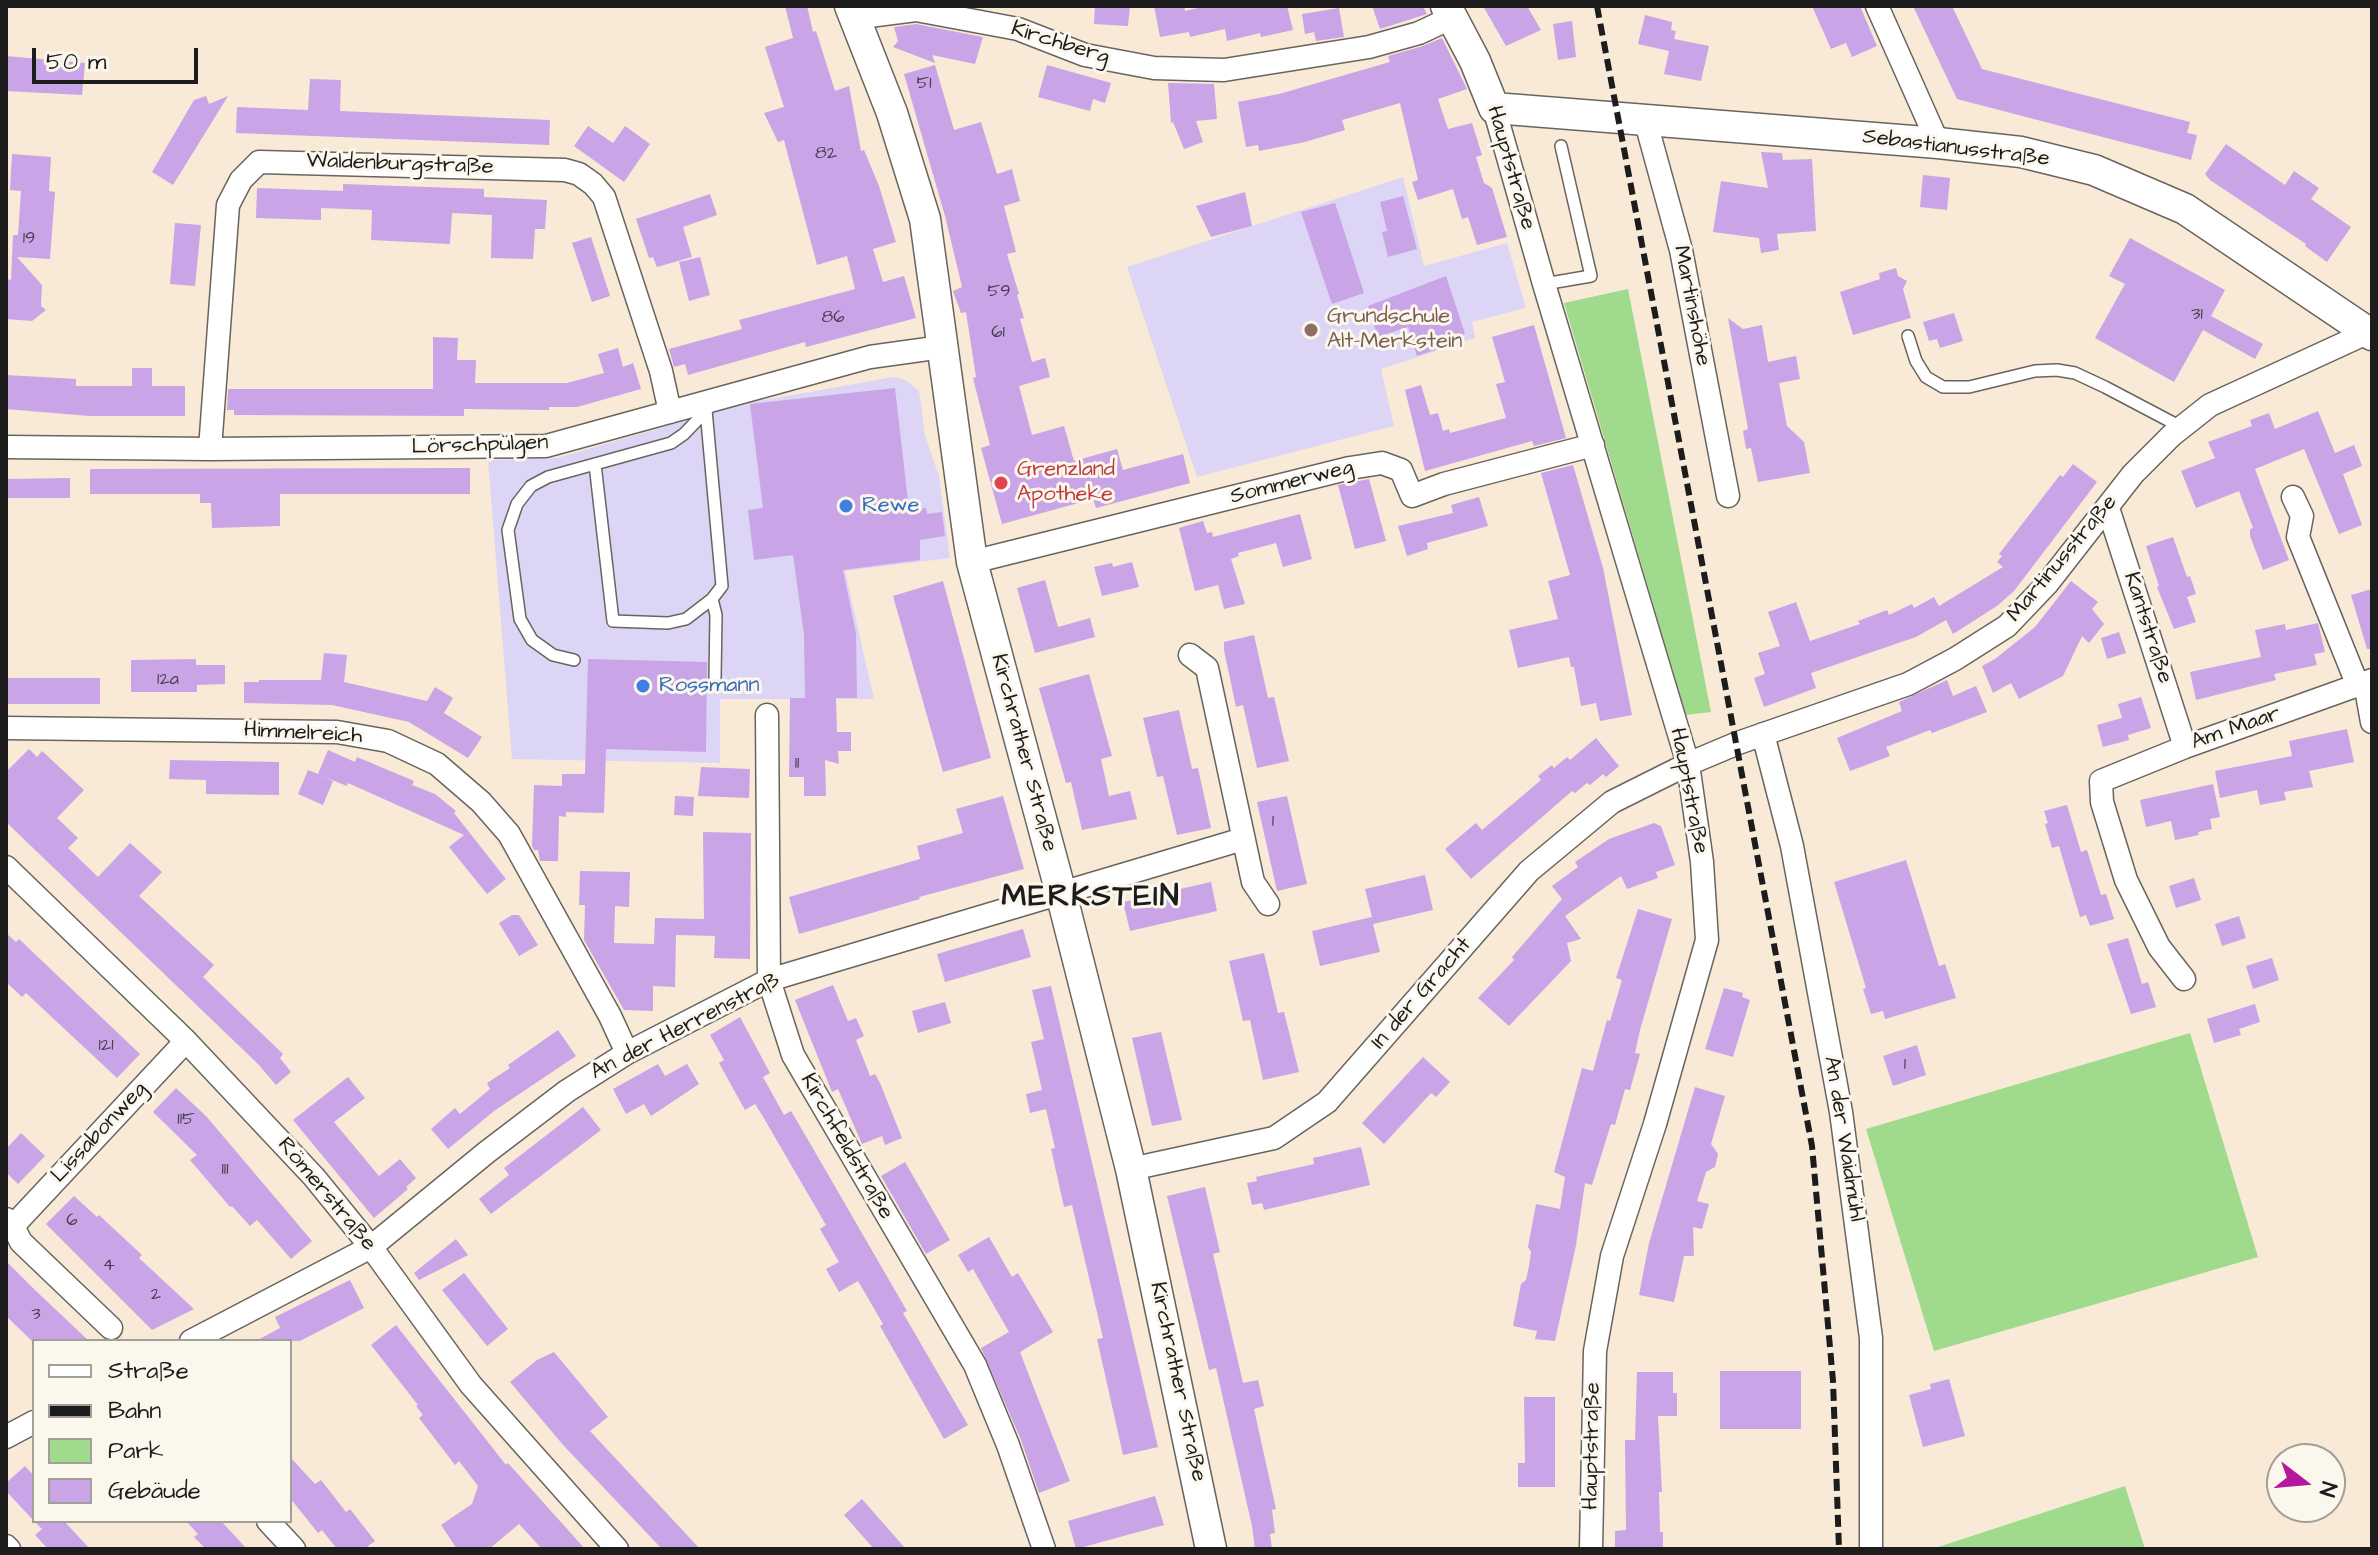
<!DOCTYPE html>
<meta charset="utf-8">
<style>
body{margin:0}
#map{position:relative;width:2378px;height:1555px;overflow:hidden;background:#f8ead6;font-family:"Architects Daughter",sans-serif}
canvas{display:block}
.frame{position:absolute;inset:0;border:8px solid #1c1c1c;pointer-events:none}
.legend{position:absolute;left:32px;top:1339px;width:260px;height:184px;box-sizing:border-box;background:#fbf7ec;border:2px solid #a29f99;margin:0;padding:10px 14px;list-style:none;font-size:24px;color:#1c1c1c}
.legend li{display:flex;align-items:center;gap:16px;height:40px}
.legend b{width:40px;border:2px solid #a29f99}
.north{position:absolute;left:2266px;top:1443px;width:80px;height:80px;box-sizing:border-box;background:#fbf7ec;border:2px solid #a29f99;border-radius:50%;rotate:106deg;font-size:22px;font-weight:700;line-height:32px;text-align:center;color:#1c1c1c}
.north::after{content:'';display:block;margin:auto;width:28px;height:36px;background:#b5179e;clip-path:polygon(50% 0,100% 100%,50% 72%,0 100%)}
.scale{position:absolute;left:32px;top:48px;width:166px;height:36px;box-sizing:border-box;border:4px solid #1c1c1c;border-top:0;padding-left:10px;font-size:24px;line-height:28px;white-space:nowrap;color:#1c1c1c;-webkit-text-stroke:6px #fbf7ec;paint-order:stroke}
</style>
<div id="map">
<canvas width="2378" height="1555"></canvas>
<div class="frame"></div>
<ul class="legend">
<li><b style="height:10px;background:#fff"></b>Straße</li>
<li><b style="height:10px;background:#1c1c1c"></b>Bahn</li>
<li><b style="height:22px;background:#9fda8d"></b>Park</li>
<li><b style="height:22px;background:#c9a4e6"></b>Gebäude</li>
</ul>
<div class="north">N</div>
<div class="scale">50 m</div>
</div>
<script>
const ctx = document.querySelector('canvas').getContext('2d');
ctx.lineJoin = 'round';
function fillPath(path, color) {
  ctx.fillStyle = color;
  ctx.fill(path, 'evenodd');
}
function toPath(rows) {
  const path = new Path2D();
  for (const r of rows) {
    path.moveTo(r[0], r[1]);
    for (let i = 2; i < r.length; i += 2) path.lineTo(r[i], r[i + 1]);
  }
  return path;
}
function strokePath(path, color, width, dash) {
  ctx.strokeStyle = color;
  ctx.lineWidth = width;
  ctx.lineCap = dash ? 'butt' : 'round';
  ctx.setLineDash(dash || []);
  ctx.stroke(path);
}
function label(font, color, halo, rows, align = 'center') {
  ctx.font = font + ' "Architects Daughter",sans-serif';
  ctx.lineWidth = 6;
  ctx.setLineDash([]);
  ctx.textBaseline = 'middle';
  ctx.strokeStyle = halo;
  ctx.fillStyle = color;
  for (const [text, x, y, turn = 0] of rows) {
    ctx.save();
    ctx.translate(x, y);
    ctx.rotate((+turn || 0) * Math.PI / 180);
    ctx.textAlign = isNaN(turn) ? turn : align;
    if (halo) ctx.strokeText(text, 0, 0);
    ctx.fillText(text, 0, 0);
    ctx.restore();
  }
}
fillPath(toPath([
 [1403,177,1424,266,1507,243,1526,308,1472,322,1475,338,1381,369,1394,426,1197,477,1127,267],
 [894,377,906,380,919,391,925,436,939,476,950,558,845,571,874,699,720,699,720,763,512,759,488,460,557,458,747,403]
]), '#ddd5f6');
fillPath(toPath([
 [1628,289,1711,712,1686,715,1564,303],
 [2190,1033,2258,1257,1934,1351,1866,1129],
 [2125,1486,2145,1549,1932,1549]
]), '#9fda8d');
fillPath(toPath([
 [785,6,807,6,813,32,816,31,835,91,849,86,861,151,864,150,879,186,896,242,873,249,883,282,904,276,916,318,806,347,805,342,688,375,685,364,674,367,669,349,742,329,739,320,855,289,847,256,817,265,784,140,778,142,764,113,784,107,765,47,793,38],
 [1095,6,1130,6,1128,26,1094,24],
 [1154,6,1184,6,1185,11,1206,6,1287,6,1293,30,1261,37,1260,33,1227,41,1225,29,1190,37,1189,32,1160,37],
 [1372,6,1423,6,1427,14,1380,29],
 [1483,6,1527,6,1541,30,1506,46],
 [1812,6,1860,6,1877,46,1852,57,1846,43,1831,49],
 [1913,6,1952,6,1982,69,2190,122,2187,133,2197,135,2191,160,1957,99],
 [1339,8,1344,37,1316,41,1314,32,1305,34,1302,14],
 [1645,15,1672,22,1671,30,1676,31,1674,39,1709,46,1701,81,1664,74,1669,51,1638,44],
 [1572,21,1576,57,1558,60,1553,24],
 [916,24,983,37,975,64,932,55,935,63,893,47,898,41,894,27],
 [1442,38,1467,89,1438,99,1448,129,1472,123,1482,155,1476,157,1484,183,1492,188,1507,237,1477,245,1468,217,1462,219,1453,189,1418,200,1412,182,1418,180,1400,103,1342,120,1345,130,1305,142,1259,151,1258,145,1246,147,1238,102,1279,94,1390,62,1388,56,1423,46],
 [6,56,85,63,82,95,6,91],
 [935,65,954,130,981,122,997,174,1012,169,1020,201,1004,206,1016,252,1007,254,1019,294,1017,295,1024,318,1020,319,1032,362,1045,358,1050,377,1019,386,1032,435,1064,426,1074,461,1117,449,1123,470,1183,454,1190,483,1096,508,1093,499,1002,524,981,448,990,445,973,378,976,377,966,312,961,313,953,291,962,287,945,216,904,74],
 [1047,65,1111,83,1105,103,1093,99,1090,111,1038,97],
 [310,79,341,80,340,111,550,120,549,145,236,133,237,107,308,110],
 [1168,83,1214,84,1217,119,1196,121,1203,142,1184,149,1173,122,1171,123],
 [206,96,209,104,228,96,173,185,152,172,194,100],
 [588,126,613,143,625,126,650,144,624,182,574,146],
 [2226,144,2285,185,2294,171,2319,188,2311,199,2351,227,2327,262,2305,246,2306,244,2210,180,2205,174],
 [1761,152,1782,153,1783,160,1812,159,1816,231,1777,234,1779,250,1761,253,1759,238,1713,232,1721,181,1768,188],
 [12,154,51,157,49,191,55,192,50,259,17,257,42,285,41,306,46,310,32,321,6,319,6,279,11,280,13,235,18,235,21,191,10,190],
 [1923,175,1950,178,1947,210,1920,207],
 [343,184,484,189,484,197,547,200,545,229,535,229,533,259,491,258,492,215,452,213,450,244,371,240,372,210,321,208,321,220,256,218,257,188,343,191],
 [1245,192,1252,226,1211,237,1196,206],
 [710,194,717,215,683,227,692,257,657,267,653,257,649,258,636,219],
 [1403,196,1417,249,1388,257,1382,232,1387,231,1380,202],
 [1335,203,1364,293,1332,304,1301,212],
 [175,223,201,225,195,286,170,284],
 [591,237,610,296,592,302,572,243],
 [2130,238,2225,290,2211,316,2263,344,2255,359,2203,330,2174,382,2095,338,2125,284,2109,276],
 [700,257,710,295,689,301,679,262],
 [1896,268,1898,276,1907,281,1903,289,1911,318,1853,335,1840,292,1880,279,1879,273],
 [1446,276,1465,334,1436,344,1438,349,1417,356,1408,327,1378,337,1368,306],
 [1954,313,1963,341,1940,348,1937,339,1929,341,1923,322],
 [1728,318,1743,329,1762,325,1768,362,1796,356,1800,379,1779,383,1787,426,1804,442,1810,473,1758,482,1751,448,1746,449,1743,431,1748,429],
 [1534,325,1566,438,1534,446,1532,441,1425,471,1405,390,1421,385,1430,415,1438,413,1443,431,1449,429,1450,433,1506,418,1496,384,1505,382,1492,337],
 [433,337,458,338,457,360,476,360,475,383,567,383,604,373,598,354,618,348,623,367,633,363,641,389,577,407,549,407,549,410,464,409,464,416,234,415,234,410,227,410,228,389,433,389],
 [132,368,152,368,152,386,185,386,185,416,89,416,6,409,6,375,76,379,76,386,132,386],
 [895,388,909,510,926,508,927,514,942,512,945,536,920,540,920,560,843,570,856,633,857,698,836,698,837,732,851,732,851,751,838,751,839,764,825,760,826,796,804,796,804,777,789,777,790,698,805,698,804,635,793,555,754,560,748,510,763,508,750,404],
 [2318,411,2335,453,2354,445,2362,466,2343,474,2362,525,2339,534,2304,449,2255,469,2289,560,2263,570,2250,536,2250,529,2253,528,2239,491,2196,508,2181,471,2215,458,2208,442,2252,426,2250,420,2269,413,2275,429],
 [2073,464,2097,482,2014,591,1997,606,1953,634,1946,620,1916,637,1811,673,1816,688,1764,707,1754,678,1765,674,1758,653,1780,646,1768,612,1796,602,1810,641,1860,624,1858,621,1887,610,1889,615,1912,604,1914,608,1934,597,1939,606,2003,567,1997,562,2002,556,1999,554,2060,475,2063,477],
 [1573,465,1603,568,1632,715,1600,721,1596,703,1581,706,1574,667,1571,667,1569,657,1518,668,1509,630,1558,619,1548,581,1570,575,1541,473],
 [470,468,470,494,280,494,280,526,212,528,211,503,200,503,200,494,90,494,90,469],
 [70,478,70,498,6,498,6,479],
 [1369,479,1386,541,1355,549,1338,485],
 [1479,497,1488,526,1427,543,1428,549,1407,556,1398,526,1453,513,1451,505],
 [1300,514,1312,559,1283,567,1276,543,1238,553,1239,556,1231,559,1245,604,1224,609,1218,585,1195,591,1179,528,1203,521,1207,533,1212,532,1213,537],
 [2173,537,2187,577,2190,576,2196,594,2187,597,2196,622,2174,629,2157,587,2159,586,2146,546],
 [1132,562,1139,587,1102,596,1094,567,1112,563,1113,567],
 [1045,580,1058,627,1090,618,1095,637,1035,653,1017,588],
 [943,581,991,758,943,772,893,596],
 [2071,581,2098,602,2092,609,2104,624,2089,643,2082,636,2063,676,2019,699,2011,683,1993,693,1982,666,1995,659,2035,627],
 [2372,589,2372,649,2367,649,2351,595],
 [2318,623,2325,652,2314,654,2317,665,2274,674,2276,680,2196,700,2190,672,2261,657,2255,630,2285,624,2286,630],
 [2119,632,2126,653,2107,659,2101,638],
 [1254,635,1268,698,1274,697,1289,761,1257,768,1243,705,1236,707,1224,650,1224,642],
 [324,653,347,655,344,682,427,701,435,687,453,698,444,713,482,737,468,758,409,722,332,705,244,703,244,682,259,682,259,680,321,680],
 [196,659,196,665,225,665,225,684,197,685,197,692,131,692,131,660],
 [588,659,707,662,706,752,606,749,604,813,566,812,566,817,559,816,558,861,540,861,538,850,534,850,532,846,534,785,562,786,562,774,585,774],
 [1089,674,1112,756,1101,759,1109,796,1130,791,1137,819,1082,830,1071,782,1066,783,1039,688],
 [6,678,100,678,100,704,6,704],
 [1947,680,1953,696,1976,686,1987,712,1932,733,1930,730,1886,747,1890,756,1850,771,1837,738,1902,711,1899,702],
 [2141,697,2151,728,2128,735,2129,740,2103,747,2097,725,2122,718,2118,704],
 [1179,710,1192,769,1198,768,1211,828,1177,835,1163,776,1157,777,1143,718],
 [2347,729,2354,762,2309,771,2313,787,2284,792,2286,800,2260,805,2257,790,2220,798,2215,771,2292,756,2289,741],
 [1596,738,1619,766,1606,777,1603,774,1590,785,1587,783,1575,793,1572,791,1471,879,1445,849,1476,823,1482,830,1541,780,1538,776,1552,765,1554,768,1567,757,1570,760],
 [29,749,37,757,42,751,84,790,57,818,78,838,68,848,98,877,130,843,162,872,139,896,214,965,203,977,283,1054,280,1058,291,1072,276,1085,258,1064,6,822,6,772],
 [328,750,355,762,357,757,414,781,412,785,435,794,456,811,454,813,506,879,487,894,449,847,464,835,348,783,347,786,322,776,333,781,323,805,298,794,308,770,318,774],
 [170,760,279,762,279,795,206,794,206,780,169,779],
 [701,767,750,769,749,798,698,796],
 [2213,784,2220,817,2210,819,2212,829,2198,832,2199,835,2175,840,2171,821,2146,827,2140,800],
 [675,796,694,797,693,816,674,815],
 [1003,796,1024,869,919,897,920,899,799,934,789,897,920,859,917,846,963,833,956,809],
 [1287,796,1307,884,1277,891,1257,802],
 [2067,805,2081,852,2087,850,2101,895,2106,894,2114,919,2090,926,2086,915,2080,917,2059,846,2052,848,2045,824,2048,823,2044,811],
 [1654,823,1661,826,1675,865,1656,872,1658,878,1627,889,1621,876,1565,916,1581,939,1567,943,1571,961,1509,1026,1478,998,1514,960,1512,957,1562,899,1552,886,1578,867,1575,862,1609,839],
 [703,832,751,833,750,959,714,958,715,936,676,935,675,987,653,986,653,1011,624,1010,584,940,585,905,579,905,580,871,630,872,629,907,615,906,614,943,654,944,655,918,704,919],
 [1906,860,1939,966,1945,964,1956,998,1885,1019,1883,1011,1871,1014,1863,989,1866,988,1834,882],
 [1425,875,1433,910,1373,924,1380,952,1320,966,1312,931,1372,917,1365,889],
 [2194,878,2201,900,2176,908,2169,886],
 [1211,882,1217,911,1130,931,1123,902],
 [1638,909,1672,919,1640,1030,1635,1053,1640,1054,1630,1090,1625,1089,1615,1125,1611,1124,1592,1185,1585,1183,1576,1245,1555,1341,1535,1339,1537,1331,1513,1326,1521,1284,1526,1280,1529,1266,1531,1252,1528,1247,1536,1204,1560,1209,1565,1177,1554,1172,1582,1068,1593,1071,1607,1020,1610,1021,1622,980,1616,978],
 [512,915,519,915,538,945,519,956,499,923],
 [2239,916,2246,938,2222,946,2215,924],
 [1023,929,1031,957,945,982,937,954],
 [6,933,16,942,19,939,140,1054,117,1078,26,993,22,997,6,982],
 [2128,938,2142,984,2148,982,2156,1007,2131,1014,2107,944],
 [1264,953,1278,1013,1284,1012,1299,1072,1263,1080,1250,1020,1243,1021,1229,961],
 [2272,958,2279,980,2253,989,2246,966],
 [833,985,848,1021,856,1018,864,1036,856,1040,870,1076,875,1074,880,1083,902,1138,885,1145,882,1136,862,1144,838,1089,832,1092,795,1000],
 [1051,986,1158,1447,1123,1455,1097,1339,1103,1338,1072,1205,1064,1207,1051,1149,1055,1148,1046,1109,1030,1113,1026,1094,1042,1090,1031,1042,1044,1039,1032,990],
 [1724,988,1743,993,1742,997,1750,1000,1733,1057,1705,1049],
 [945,1002,951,1023,918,1033,912,1011],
 [2255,1004,2260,1022,2239,1029,2241,1035,2214,1043,2207,1019],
 [740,1017,770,1073,763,1077,784,1115,791,1111,804,1133,907,1311,903,1313,968,1425,944,1439,880,1326,883,1324,858,1281,839,1292,826,1269,839,1262,820,1229,826,1225,762,1115,755,1104,745,1110,719,1063,724,1060,710,1035],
 [558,1030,576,1056,494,1111,448,1149,431,1129,455,1108,460,1114,490,1089,487,1083,510,1068,508,1065],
 [1161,1032,1182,1120,1152,1126,1132,1038],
 [1917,1045,1926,1075,1893,1086,1883,1056],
 [1423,1057,1450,1082,1436,1097,1431,1093,1384,1144,1362,1123],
 [658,1064,665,1076,687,1064,699,1084,651,1116,644,1104,626,1114,613,1089],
 [348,1077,365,1098,334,1122,379,1176,400,1159,416,1178,406,1187,408,1189,374,1218,293,1120],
 [1695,1087,1725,1096,1711,1144,1718,1154,1715,1167,1706,1172,1697,1201,1709,1204,1702,1229,1693,1227,1694,1256,1684,1256,1674,1302,1639,1295,1649,1243],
 [176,1088,206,1116,312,1241,291,1259,257,1220,250,1226,232,1206,230,1207,190,1160,197,1155,153,1112],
 [583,1107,601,1130,491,1214,479,1199,509,1175,504,1168],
 [21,1133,45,1156,18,1184,6,1172,6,1149],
 [1361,1147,1370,1185,1264,1210,1262,1203,1252,1205,1247,1183,1257,1181,1256,1177,1314,1164,1313,1158],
 [905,1162,950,1240,926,1254,881,1176],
 [1205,1187,1220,1252,1213,1254,1243,1383,1258,1380,1264,1406,1254,1409,1276,1509,1272,1510,1275,1533,1270,1534,1272,1549,1255,1549,1252,1526,1216,1368,1209,1370,1167,1196],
 [74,1196,97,1217,99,1215,142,1255,139,1258,194,1309,152,1330,46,1224],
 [989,1237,1012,1277,1018,1273,1053,1332,1020,1352,1070,1481,1039,1493,1021,1440,981,1348,1009,1332,973,1269,968,1272,958,1255],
 [456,1239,468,1255,419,1280,414,1273],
 [6,1261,36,1291,89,1341,32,1341,6,1316],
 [464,1273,508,1329,487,1346,442,1290],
 [350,1280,364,1308,300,1341,256,1341,280,1328,275,1317],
 [396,1325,506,1465,508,1463,585,1549,542,1549,519,1524,489,1549,457,1549,441,1525,472,1504,478,1486,459,1461,455,1465,419,1418,423,1415,416,1406,418,1405,371,1345],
 [554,1352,608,1417,590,1431,700,1549,662,1549,564,1446,510,1382,537,1360],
 [1720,1371,1801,1371,1801,1429,1720,1429],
 [1637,1372,1673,1372,1673,1393,1677,1393,1677,1416,1658,1416,1662,1492,1659,1492,1660,1532,1663,1532,1663,1549,1615,1549,1615,1531,1626,1530,1625,1440,1635,1440],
 [1949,1379,1965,1436,1923,1447,1909,1395,1931,1389,1930,1384],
 [1524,1397,1555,1397,1555,1487,1518,1487,1518,1463,1525,1463],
 [290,1457,315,1484,321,1480,346,1512,350,1509,375,1541,364,1549,337,1549,322,1530,318,1533,290,1498],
 [25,1466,34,1476,34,1521,6,1491,6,1483],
 [1155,1496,1164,1525,1076,1549,1068,1521],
 [862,1499,883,1523,906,1549,874,1549,844,1515],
 [34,1521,64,1521,90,1549,48,1549,35,1535,42,1529],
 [186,1521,221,1521,247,1549,206,1549,194,1537,198,1534]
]), '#c9a4e6');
const lane = toPath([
 [1544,284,1591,276,1561,146],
 [1908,336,1916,361,1926,377,1943,387,1969,387,2035,371,2057,370,2075,373,2105,387,2181,427],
 [595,464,613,621,668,623,686,619,712,599,722,586,706,410],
 [712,599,716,615,715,678],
 [574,660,553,655,532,640,520,619,508,530,517,504,531,486,548,477,671,443,684,434,707,410]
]);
const street = toPath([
 [1877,6,1938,143],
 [853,18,916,10,1018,29,1085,55,1154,68,1224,70,1369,47,1419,33,1453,17],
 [1494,108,1544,284,1688,764,1702,862,1707,940,1655,1124,1612,1256,1595,1351,1591,1549],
 [1645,119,1681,250,1728,496],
 [6,447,210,449,546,446,870,357,942,347],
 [210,449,228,205,241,180,259,162,565,170,579,174,593,184,604,197,661,371,670,412],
 [2293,497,2302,516,2298,537,2358,686],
 [2108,508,2185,747],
 [972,562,1350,468,1382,463,1401,470,1412,496,1444,484,1593,445],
 [1190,655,1207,668,1253,882,1268,904],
 [2365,683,2372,722],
 [767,715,769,980,793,1055,975,1365,1008,1445,1044,1549],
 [6,728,337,732,388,741,437,764,481,802,509,834,610,1016,627,1053],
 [1763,734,1792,846,1841,1112,1871,1338,1871,1549],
 [6,867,186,1041,314,1177,371,1247,471,1385,617,1549],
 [2184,979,2159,947,2126,880,2102,802,2101,781,2185,747,2372,680],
 [1131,1169,1274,1138,1327,1102,1529,871,1612,802,1688,764,1738,743,1908,684,1955,659,2007,626,2047,584,2133,474,2172,435,2210,405,2369,332],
 [6,1219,13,1226,21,1242,111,1328],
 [13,1226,186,1041],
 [191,1341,371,1247,487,1152,567,1091,627,1053,769,980,1243,839],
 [6,1437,34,1422],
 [268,1521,294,1549],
 [6,1546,9,1549]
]);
const secondary = toPath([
 [850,6,892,113,925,219,972,562,1061,893,1131,1169,1211,1549],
 [1446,6,1475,61,1494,108,1938,143,2021,152,2094,170,2185,209,2372,335]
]);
strokePath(lane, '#69645d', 14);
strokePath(street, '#69645d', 25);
strokePath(secondary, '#69645d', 33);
strokePath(lane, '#fff', 11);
strokePath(street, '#fff', 22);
strokePath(secondary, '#fff', 30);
strokePath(toPath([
 [1597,6,1812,1146,1833,1381,1839,1549]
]), '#1c1c1c', 6, [12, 6]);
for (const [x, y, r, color] of [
 [1311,330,8,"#8d6e63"],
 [1001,483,8,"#e0444e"],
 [846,506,8,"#3f7fe0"],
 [643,686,8,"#3f7fe0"]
]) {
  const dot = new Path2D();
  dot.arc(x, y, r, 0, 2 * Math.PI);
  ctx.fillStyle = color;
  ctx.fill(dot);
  strokePath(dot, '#fbf7ec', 3);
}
label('18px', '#473e4e', null, [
 ["51",924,84],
 ["82",826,154],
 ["19",29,239],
 ["59",999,292],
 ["31",2197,315],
 ["86",833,318],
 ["61",998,333],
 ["12a",168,680],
 ["11",797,764],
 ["1",1273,822],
 ["121",106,1046],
 ["1",1905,1065],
 ["115",186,1120],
 ["111",225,1170],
 ["6",72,1221],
 ["4",109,1266],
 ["2",156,1295],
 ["3",36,1315]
]);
label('22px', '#1c1c1c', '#fbf7ec', [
 ["Kirchberg",1060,44,17],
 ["Sebastianusstraße",1956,149,7],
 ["Waldenburgstraße",400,165,2],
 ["Hauptstraße",1510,168,74],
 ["Martinshöhe",1691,306,79],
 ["Lörschpülgen",480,446,-2],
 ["Sommerweg",1292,483,-14],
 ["Martinusstraße",2063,559,-50],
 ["Kantstraße",2147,628,72],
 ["Am Maar",2236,729,-19],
 ["Himmelreich",303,734,3],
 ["Kirchrather Straße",1023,753,75],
 ["Hauptstraße",1688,791,79],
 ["In der Gracht",1422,994,-49],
 ["An der Herrenstraß",686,1027,-27],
 ["Lissabonweg",100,1133,-47],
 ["An der Waidmühl",1843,1139,81],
 ["Kirchfeldstraße",846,1147,60],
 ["Römerstraße",326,1195,50],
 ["Kirchrather Straße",1177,1382,78],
 ["Hauptstraße",1593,1446,-89]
]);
label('22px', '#785e54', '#fbf7ec', [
 ["Grundschule",1327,317],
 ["Alt-Merkstein",1327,342]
], 'left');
label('22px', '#be3a42', '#fbf7ec', [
 ["Grenzland",1017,470],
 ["Apotheke",1017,495]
], 'left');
label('22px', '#366cbe', '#fbf7ec', [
 ["Rewe",862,506],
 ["Rossmann",659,686]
], 'left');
ctx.letterSpacing = '2px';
label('bold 30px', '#1c1c1c', '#fbf7ec', [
 ["MERKSTEIN",1091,899]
]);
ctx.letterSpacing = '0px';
</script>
